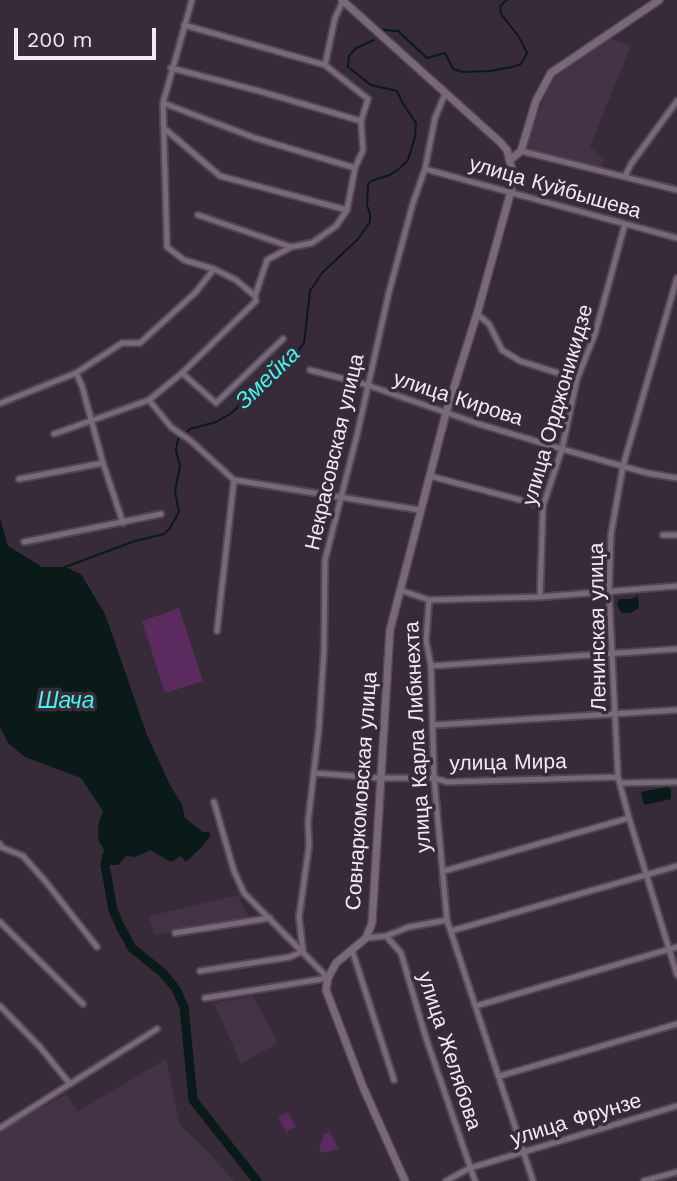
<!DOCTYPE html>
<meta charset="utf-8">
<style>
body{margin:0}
#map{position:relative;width:677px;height:1181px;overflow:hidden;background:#372a39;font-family:"Work Sans",sans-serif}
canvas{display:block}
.scale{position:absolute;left:14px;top:28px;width:142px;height:32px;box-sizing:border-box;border:4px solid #f2e9f3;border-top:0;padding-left:9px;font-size:21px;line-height:24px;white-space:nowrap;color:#f2e9f3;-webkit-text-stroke:5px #372a39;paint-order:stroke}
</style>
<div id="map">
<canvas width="677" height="1181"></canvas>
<div class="scale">200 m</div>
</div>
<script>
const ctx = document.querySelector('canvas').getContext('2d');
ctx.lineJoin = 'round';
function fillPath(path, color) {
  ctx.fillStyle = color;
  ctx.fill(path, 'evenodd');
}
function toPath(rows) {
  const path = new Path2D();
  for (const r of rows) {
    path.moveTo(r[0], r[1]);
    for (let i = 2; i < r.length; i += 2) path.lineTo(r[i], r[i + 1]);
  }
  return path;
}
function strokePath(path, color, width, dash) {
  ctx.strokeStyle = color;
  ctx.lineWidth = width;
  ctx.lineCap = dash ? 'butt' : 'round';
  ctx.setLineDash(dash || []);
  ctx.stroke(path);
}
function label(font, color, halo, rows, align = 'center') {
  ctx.font = font + ' "Work Sans",sans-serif';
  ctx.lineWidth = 7;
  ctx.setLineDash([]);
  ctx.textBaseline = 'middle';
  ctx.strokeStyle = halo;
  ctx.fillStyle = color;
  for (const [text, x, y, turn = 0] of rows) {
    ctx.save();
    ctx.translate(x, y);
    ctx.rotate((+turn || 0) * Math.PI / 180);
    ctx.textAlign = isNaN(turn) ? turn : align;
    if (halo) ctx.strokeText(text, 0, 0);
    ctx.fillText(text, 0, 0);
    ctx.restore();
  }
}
fillPath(toPath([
 [606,37,631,46,590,146,604,160,601,169,522,147,554,76],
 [238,895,250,920,154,935,149,916],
 [253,996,278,1043,241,1064,214,1003],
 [166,1059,180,1125,208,1152,234,1181,0,1181,0,1131,66,1094,78,1111]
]), '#443246');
fillPath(toPath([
 [179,608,203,681,165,693,142,621],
 [288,1112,296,1127,286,1132,278,1117],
 [330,1132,339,1149,321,1153,319,1149,324,1134]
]), '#5b2b60');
fillPath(toPath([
 [0,518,8,546,42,567,65,567,81,574,105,614,147,735,170,785,182,805,185,818,203,832,209,832,211,835,202,847,186,862,181,856,171,862,150,850,136,857,126,856,118,865,105,865,104,850,98,839,98,825,103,811,81,778,25,757,8,743,0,727],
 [638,596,639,608,630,613,621,613,617,604,619,599,630,599],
 [667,787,671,789,671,799,644,805,641,792]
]), '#0a1a19');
strokePath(toPath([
 [383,30,398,31,427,58,445,53,453,69,463,72,490,71,512,67,521,64,527,53,519,37,501,14,500,6,507,0],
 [65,567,135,541,164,534,170,528,179,512,175,491,180,466,176,451,178,439,190,429,216,422,233,412,243,401,248,391,277,367,293,357,304,343,310,291,322,273,358,239,370,222,370,214,367,205,368,185,371,181,390,175,400,168,408,160,415,137,416,123,402,102,397,91,371,85,348,67,349,56,356,48,374,40]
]), '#0a1a19', 2);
strokePath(toPath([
 [107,855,105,865,113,910,120,926,132,948,163,973,176,989,184,1007,193,1100,257,1181]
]), '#0a1a19', 9);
const street = toPath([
 [192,0,163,103,167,247,184,260,214,269,236,280,255,296],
 [184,25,325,65],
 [171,68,259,91,361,121],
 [163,103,255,138,355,168],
 [165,129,220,176,347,210],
 [521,151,677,190],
 [425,169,677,238],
 [625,176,631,164,677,101],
 [198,215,291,247],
 [677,278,623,466,611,534,609,592,618,777,629,818,677,975],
 [477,314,489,324,502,350,520,361,577,379],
 [310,370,367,385,479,424,562,449,647,473,677,478],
 [76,373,82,386,103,463,123,523],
 [182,373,216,403,283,339],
 [149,400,171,427,191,441,234,480,420,510],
 [1,403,76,373,122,343,140,343,195,293,214,269],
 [54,434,149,400,182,373,256,301,255,296,267,260,291,247,312,243,336,226,347,210,355,168,363,150,361,121,368,99,325,65,335,18,343,1],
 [430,476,543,506],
 [19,479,103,463],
 [663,535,677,535],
 [24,542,161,514],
 [400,590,429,600,426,641,431,666,434,778,447,920,533,1181],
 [540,597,543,506,562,449,577,379,595,334,625,224],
 [429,600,540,597,677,586],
 [217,631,234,480],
 [431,666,677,649],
 [434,725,677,710],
 [314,773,380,778,434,778,447,782,618,777],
 [620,783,677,782],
 [214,802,234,871,244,893,328,978],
 [0,844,1,847,23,856,46,882,97,947],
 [444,871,629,818],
 [0,922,83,1004],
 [451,931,677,866],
 [175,933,270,918],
 [386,936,401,953,426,1038,475,1181],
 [366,938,386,936,409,927,447,920],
 [352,950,394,1080],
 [200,971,290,957,303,951,299,917,309,846,308,822,319,728,324,650,325,560,357,435,389,292,413,203,425,169,435,118,445,94],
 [205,998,328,978],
 [0,1006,40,1047,70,1084],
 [476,1006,677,947],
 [500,1076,677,1024],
 [0,1128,157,1029],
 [446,1181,470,1168,677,1106],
 [644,1181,677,1172]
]);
const secondary = toPath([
 [342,0,500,142,507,150,513,174,511,191,477,314,446,413,390,630,372,923,366,938,336,963,328,978,326,990,363,1087,405,1181],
 [511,159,521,151,536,101,551,73,659,0]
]);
strokePath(street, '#514653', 9);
strokePath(secondary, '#514653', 10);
strokePath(street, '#786879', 5);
strokePath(secondary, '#786879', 7);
label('21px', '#f2e9f3', '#372a39', [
 ["улица Куйбышева",555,188,16],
 ["улица Кирова",458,399,18],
 ["улица Орджоникидзе",558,405,-74],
 ["Некрасовская улица",335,452,-77],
 ["Ленинская улица",598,627,-91],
 ["улица Карла Либкнехта",418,737,-93],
 ["улица Мира",508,763,-1],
 ["Совнаркомовская улица",362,791,-86],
 ["улица Желябова",449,1051,72],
 ["улица Фрунзе",576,1120,-17]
]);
label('italic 23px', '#43f5ea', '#372a39', [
 ["Змейка",268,378,-44],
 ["Шача",66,701]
]);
</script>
